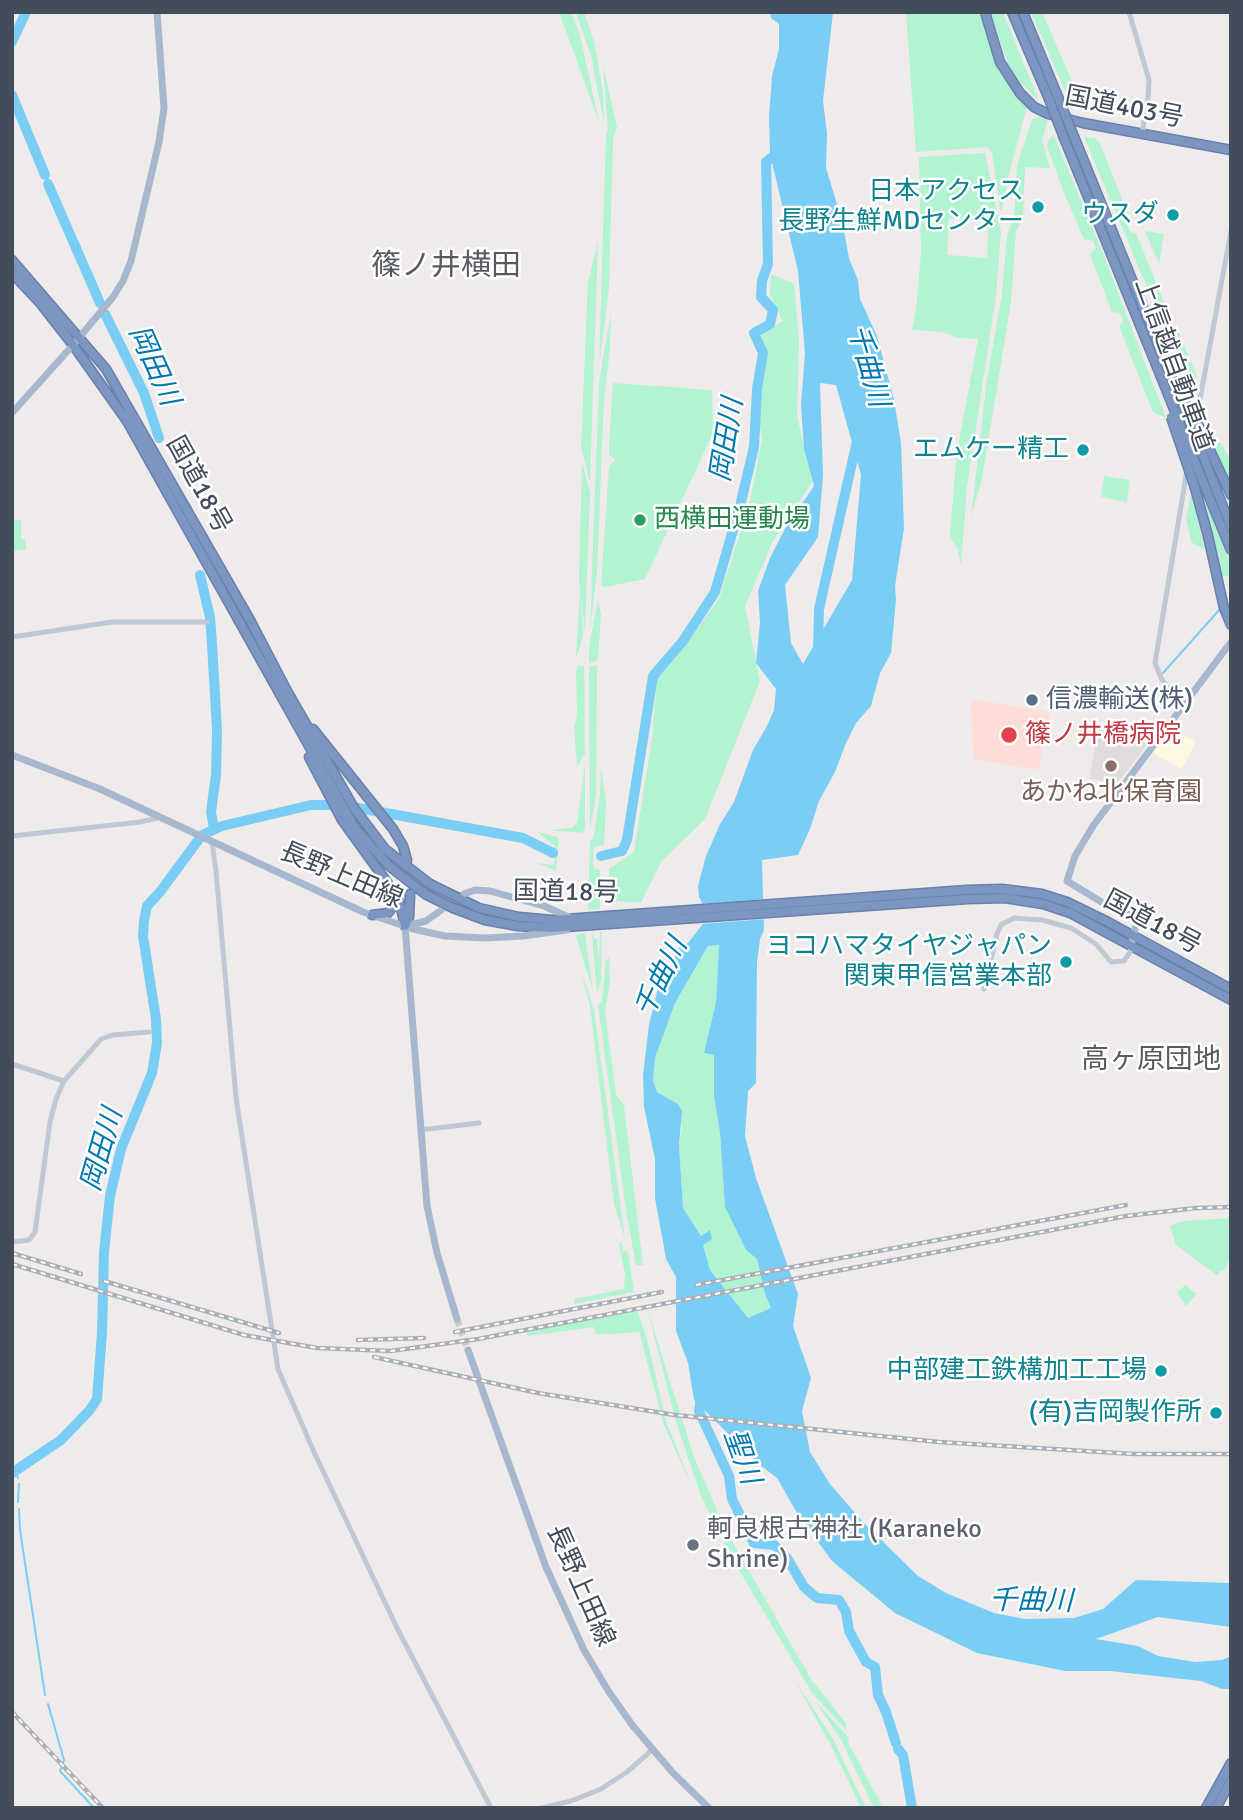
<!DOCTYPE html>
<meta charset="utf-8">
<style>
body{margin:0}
#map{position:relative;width:1243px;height:1820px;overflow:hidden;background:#efebeb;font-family:Signika,sans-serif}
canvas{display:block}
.frame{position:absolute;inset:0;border:14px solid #424c5b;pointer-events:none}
</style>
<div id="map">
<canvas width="1243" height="1820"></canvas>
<div class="frame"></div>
</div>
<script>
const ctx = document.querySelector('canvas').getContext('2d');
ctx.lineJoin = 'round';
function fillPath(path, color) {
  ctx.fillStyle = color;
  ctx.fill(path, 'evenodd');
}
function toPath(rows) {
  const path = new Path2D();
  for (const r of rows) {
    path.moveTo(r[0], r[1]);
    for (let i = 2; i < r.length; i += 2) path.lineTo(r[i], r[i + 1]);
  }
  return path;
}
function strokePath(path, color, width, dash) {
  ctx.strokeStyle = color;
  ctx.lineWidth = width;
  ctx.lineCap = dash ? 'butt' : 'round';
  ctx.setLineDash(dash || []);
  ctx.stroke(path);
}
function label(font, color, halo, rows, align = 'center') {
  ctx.font = font + ' Signika,"Noto Sans JP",sans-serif';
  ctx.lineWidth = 5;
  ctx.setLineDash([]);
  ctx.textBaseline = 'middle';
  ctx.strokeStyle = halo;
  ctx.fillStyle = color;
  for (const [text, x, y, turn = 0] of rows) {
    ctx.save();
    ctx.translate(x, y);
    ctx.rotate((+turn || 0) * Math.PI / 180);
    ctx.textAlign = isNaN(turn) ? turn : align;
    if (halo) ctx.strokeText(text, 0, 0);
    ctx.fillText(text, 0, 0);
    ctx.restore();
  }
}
fillPath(toPath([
 [1170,727,1196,742,1182,769,1152,753]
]), '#fef8e0');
fillPath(toPath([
 [1097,728,1152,738,1118,783,1090,779]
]), '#e0dcdd');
fillPath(toPath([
 [971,699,1050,712,1040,766,1036,770,973,759]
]), '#fdded6');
fillPath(toPath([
 [559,12,571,12,580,35,599,122],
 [576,12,584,12,594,41,603,92,604,122,591,56],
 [906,12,981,12,999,71,1027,107,1009,174,1002,211,1000,209,992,153,988,147,916,152],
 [990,12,1003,12,1039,101,1015,77,1009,67],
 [1031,12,1042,12,1055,42,1080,99,1078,106,1073,109],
 [603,65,617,127,613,139,609,288,599,367,606,134,608,130],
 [1039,117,1048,121,1042,140,1050,168,1025,167,1023,218,1016,231,1011,302,982,479,971,517,986,386,1002,293,1007,236,1014,217,1017,165,1032,120],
 [1054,136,1105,258,1166,418,1153,412,1119,326,1123,321,1120,313,1112,312,1090,254,1096,248,1093,241,1084,239,1064,193,1047,146,1049,139],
 [1084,137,1095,138,1100,143,1131,222,1128,226,1130,232,1136,233,1170,317,1170,321,1167,323,1169,329,1178,331,1197,376,1193,397],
 [985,153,1001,232,996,295,967,487,961,566,958,550,950,537,950,533,957,452,978,339,957,338,942,332,912,330,916,311,921,252,919,157],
 [989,218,987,258,947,255,949,219],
 [1145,231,1164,234,1159,264],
 [598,242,590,483,581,447,588,282],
 [771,274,794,284,799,342,797,416,812,482,773,541,745,606,760,681,705,819,661,862,641,903,619,901,608,903,609,869,634,852,652,739,657,678,684,648,719,599,750,502,762,438,759,423,761,398,767,355,761,334,783,321,770,294],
 [611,313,610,350,604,399,597,572,590,630,599,382],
 [613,383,712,390,713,433,645,579,605,587,601,585,609,467,615,460,609,454,609,447],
 [1214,439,1222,444,1231,462,1231,484,1211,441],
 [582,462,590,493,585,632,579,581],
 [1104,476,1130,480,1127,502,1101,497],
 [1197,486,1199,486,1231,564,1231,576,1222,576],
 [1191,495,1205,549,1195,545,1191,541,1186,519],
 [12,520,21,520,21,539,25,539,26,550,12,551],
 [580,591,583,635,576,659],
 [598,599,601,615,598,659,589,664,589,647],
 [578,665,584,666,585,757,583,756,577,767,574,727,577,716,576,671],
 [589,666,597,666,596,796,590,830],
 [585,763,585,829,581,833,549,830,572,828,577,823],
 [601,765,606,804,604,845,594,847,593,868,600,870,600,909,588,910,590,842,594,836,600,795],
 [537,832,557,837,559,840,556,871,537,863,554,865,555,846],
 [592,932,594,938,597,939,599,964,600,932,602,932,601,980,597,994],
 [585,933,593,991,576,936],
 [719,945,716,1002,704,1053,714,1055,714,1096,720,1133,725,1206,746,1250,757,1259,765,1294,771,1308,748,1318,710,1270,703,1245,709,1230,701,1236,683,1208,679,1145,682,1128,678,1104,657,1092,653,1080,655,1058,675,1003,708,946],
 [609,957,610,981,605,1012,616,1094,624,1106,643,1265,636,1265,627,1217,598,1005,602,1001,606,961],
 [580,967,594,1010,625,1239,614,1204,590,1007],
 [1231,1218,1231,1254,1225,1270,1220,1271,1218,1276,1176,1245,1170,1226,1184,1221],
 [621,1240,623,1250,628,1252,634,1292,574,1304,574,1299,624,1289,625,1274,619,1245],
 [1185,1285,1197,1294,1186,1306,1177,1293],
 [647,1308,694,1457,724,1527,811,1679,845,1722,847,1731,812,1693,730,1555,701,1496,676,1422],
 [621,1312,638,1312,647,1339,666,1421,694,1491,664,1425,639,1332,596,1335,594,1327,528,1336,526,1332],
 [794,1679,833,1739,866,1808,861,1808,834,1751],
 [816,1702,849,1738,848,1742,883,1808,874,1808,841,1740]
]), '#b2f3d2');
fillPath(toPath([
 [770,12,833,12,823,101,827,133,826,168,842,220,849,258,858,280,860,299,877,336,894,400,901,443,904,528,895,586,896,599,891,653,880,673,871,706,856,723,846,743,835,772,819,801,810,829,798,855,762,860,764,930,760,939,757,962,756,1083,748,1091,745,1136,756,1178,798,1294,793,1326,811,1378,802,1411,810,1452,830,1484,862,1521,918,1576,946,1593,994,1613,1025,1619,1074,1618,1103,1609,1136,1580,1231,1583,1231,1627,1158,1617,1096,1639,1138,1646,1158,1656,1195,1662,1222,1660,1231,1656,1231,1689,1222,1689,1201,1681,1110,1671,1065,1671,977,1653,895,1613,832,1561,797,1513,777,1478,760,1465,694,1400,688,1363,676,1331,676,1277,666,1259,655,1198,655,1159,644,1107,643,1075,649,1025,657,992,679,948,688,943,709,916,699,897,698,886,706,856,720,824,734,802,753,750,767,726,774,710,776,689,756,663,760,623,758,591,770,558,787,525,814,486,804,449,801,405,805,353,798,271,770,154,769,117,772,76,779,49,779,24,771,18],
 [820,383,836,385,861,475,852,580,803,664,791,643,785,585,818,537,823,475],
 [719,945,716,1002,704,1053,714,1055,714,1096,720,1133,725,1207,746,1250,757,1259,765,1294,771,1308,748,1318,710,1270,703,1245,712,1239,710,1230,701,1236,683,1208,679,1145,682,1111,678,1104,657,1092,653,1080,655,1058,675,1003,708,946]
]), '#7acef5');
fillPath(toPath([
 [766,899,767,919,700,924,705,916,699,904]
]), '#efebeb');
strokePath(toPath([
 [1163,673,1221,608],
 [16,1471,18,1478],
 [18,1502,19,1484],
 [19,1509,20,1530,45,1695],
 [48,1704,64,1760,60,1771,94,1808]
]), '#7acef5', 2);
strokePath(toPath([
 [12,42,26,12],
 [12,95,45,175],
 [48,184,100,303],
 [105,314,144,393,159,438],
 [200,575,210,617,212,644,217,730,216,775,211,812,214,829],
 [818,649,819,609,857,441],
 [601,856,622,851,627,840,653,676,683,641,715,592,740,506,754,447,757,389,763,353,754,333,770,324,773,310,761,297,762,281,768,264,766,162,780,151],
 [702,1392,699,1411,729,1476,732,1499,754,1543,774,1545,787,1558,804,1587,817,1598,839,1600,846,1612,849,1631,866,1662,875,1667,878,1695,886,1712,896,1743],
 [12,1473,61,1440,89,1411,97,1399,102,1333,104,1252,110,1196,121,1149,152,1073,157,1043,156,1019,143,936,144,921,147,906,160,892,202,835,222,826,311,805,342,805,523,838,553,853],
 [898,1749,903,1755,912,1808]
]), '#7acef5', 10);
strokePath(toPath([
 [440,911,462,895],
 [457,1319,468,1350]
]), '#cccbce', 7, [7, 3.5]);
const highway = toPath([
 [985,12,1000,62,1020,93,1034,107,1048,114,1083,123,1231,150],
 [1012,12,1049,99],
 [1023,12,1058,97],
 [1064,138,1176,414],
 [1075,139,1184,408],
 [12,260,106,369,250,620,287,691,354,808,385,849,430,884,479,908,519,917,552,920,967,890,1002,889,1042,894,1067,902,1108,922,1231,989],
 [12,273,41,304,73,345,127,421,355,828,389,866,425,894,453,908,485,920,518,926,551,928,968,899,1005,898,1043,904,1070,913,1231,1000],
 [1208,446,1231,495],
 [1202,453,1231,527],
 [1203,482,1231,550],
 [1195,488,1208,536,1224,608,1231,625],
 [313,729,393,829,403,846,407,860],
 [309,757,342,820,394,892,400,904,405,926],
 [372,915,388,913,394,905,396,897],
 [405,926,409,917,410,894],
 [1206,1808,1231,1763],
 [1216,1808,1231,1781]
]);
strokePath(highway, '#6881ad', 11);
strokePath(toPath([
 [1129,12,1149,80,1148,98,1142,134],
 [1196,421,1231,231],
 [12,637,112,622,207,622],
 [1182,706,1162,680,1155,663,1193,434],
 [12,836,140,822,158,818],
 [212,842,216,871,236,1098,278,1369,314,1452,397,1628,491,1808],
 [984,989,997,934,1001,925,1014,918,1042,920,1071,928,1096,944,1111,962,1124,961,1130,952,1131,946],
 [12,1064,64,1081],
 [420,1130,479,1123],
 [12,1242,29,1240,35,1232,50,1122,56,1099,64,1081,101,1039,113,1035,149,1032],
 [541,1808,571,1801,601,1789,627,1772,652,1750]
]), '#bfc9d5', 5);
strokePath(toPath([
 [12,413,73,345,113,297,123,281,131,261,159,142,164,108,157,12],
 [12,755,100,789,363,912,413,929,445,936,485,938,523,936,567,930],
 [464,894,475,890,490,891,544,906,573,919],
 [405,926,427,1206,437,1253,457,1319],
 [406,926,426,921,440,911],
 [1131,946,1136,924,1133,916,1108,906,1067,881,1075,856,1093,826,1231,642],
 [468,1350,546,1567,584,1650,609,1692,633,1726,673,1773,709,1808]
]), '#a7b7ce', 7);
strokePath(highway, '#7d96c1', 8);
const rail = toPath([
 [12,1253,81,1274],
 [12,1264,244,1335,317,1348,391,1351,478,1339,1126,1216,1196,1208,1231,1207],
 [104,1281,279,1333],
 [696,1285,1126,1205],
 [455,1332,662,1292],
 [358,1340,424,1338],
 [374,1357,538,1393,675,1415,939,1442,1134,1454,1231,1454],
 [12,1712,103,1808]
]);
strokePath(rail, '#adafb7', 4.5);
strokePath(rail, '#fff', 2, [5]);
const highwayBridge = toPath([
 [1058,97,1075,139],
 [1049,99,1064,138],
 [1189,405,1208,446],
 [1184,408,1202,453],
 [1176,414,1203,482],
 [1171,417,1195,488]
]);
strokePath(highwayBridge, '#6881ad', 11, []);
strokePath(highwayBridge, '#7d96c1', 8);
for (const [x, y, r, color] of [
 [1038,207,7,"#0f9aa8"],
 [1173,215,7,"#0f9aa8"],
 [1083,450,7,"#0f9aa8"],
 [640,520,7,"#2e9e5b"],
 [1032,700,7,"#5c6f8a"],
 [1009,735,9,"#e0444e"],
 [1111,766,7,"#8d6e63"],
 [1066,962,7,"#0f9aa8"],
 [1161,1371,7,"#0f9aa8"],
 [1216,1413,7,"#0f9aa8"],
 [693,1545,7,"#6b7280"]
]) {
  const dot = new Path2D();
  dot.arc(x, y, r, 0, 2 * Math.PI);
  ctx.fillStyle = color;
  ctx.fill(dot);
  strokePath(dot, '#fff', 2.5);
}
label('26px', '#424c5b', '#fff', [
 ["国道403号",1124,108,11],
 ["上信越自動車道",1173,365,70],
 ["国道18号",198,485,61],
 ["長野上田線",341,876,23],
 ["国道18号",566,893,1],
 ["国道18号",1152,923,28],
 ["長野上田線",580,1586,66]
]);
label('26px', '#0d838f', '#fff', [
 ["日本アクセス",1024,192],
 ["長野生鮮MDセンター",1024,222],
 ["ウスダ",1159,215],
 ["エムケー精工",1069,450],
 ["ヨコハマタイヤジャパン",1052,947],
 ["関東甲信営業本部",1052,977],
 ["中部建工鉄構加工工場",1147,1371],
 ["(有)吉岡製作所",1202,1413]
], 'right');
label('26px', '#27864d', '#fff', [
 ["西横田運動場",654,520]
], 'left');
label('26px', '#4e5e75', '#fff', [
 ["信濃輸送(株)",1046,700]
], 'left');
label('26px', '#be3a42', '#fff', [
 ["篠ノ井橋病院",1025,735]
], 'left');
label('26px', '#785e54', '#fff', [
 ["あかね北保育園",1111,793]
]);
label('26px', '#5b616d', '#fff', [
 ["軻良根古神社 (Karaneko",707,1530],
 ["Shrine)",707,1560]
], 'left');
label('italic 28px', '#0078af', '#fff', [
 ["岡田川",153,366,66],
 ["千曲川",867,366,74],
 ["岡田川",728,440,-81],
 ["千曲川",662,978,-64],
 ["岡田川",103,1150,-74],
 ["聖川",741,1457,70],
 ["千曲川",1031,1602,1]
]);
label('28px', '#575b61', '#fff', [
 ["高ヶ原団地",1151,1061]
]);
label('30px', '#575b61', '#fff', [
 ["篠ノ井横田",446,267]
]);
</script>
